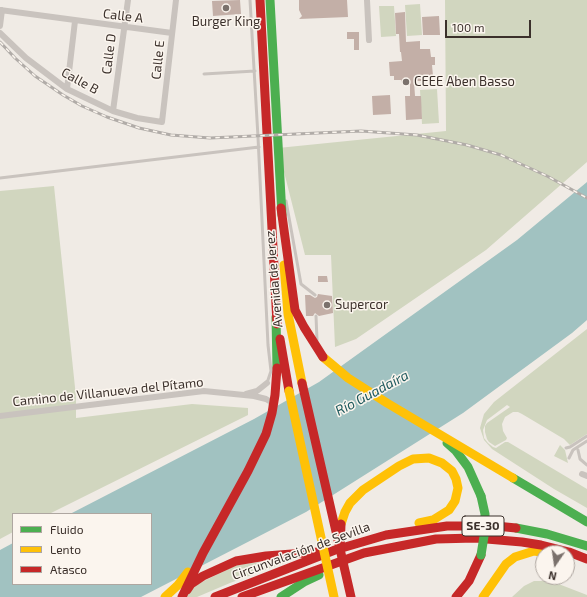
<!DOCTYPE html>
<meta charset="utf-8">
<style>
body{margin:0}
#map{position:relative;width:587px;height:597px;overflow:hidden;background:#f0ebe5;font-family:"Exo 2",sans-serif}
canvas{display:block}
.legend{position:absolute;left:12px;top:513px;width:140px;height:72px;box-sizing:border-box;background:#fbf5ee;border:1px solid #aea6a0;margin:0;padding:5px 7px;list-style:none;font-size:12px;color:#3b302b}
.legend li{display:flex;align-items:center;gap:8px;height:20px}
.legend b{width:20px;border:1px solid #aea6a0}
.north{position:absolute;left:535px;top:545px;width:40px;height:40px;box-sizing:border-box;background:#fbf5ee;border:1px solid #aea6a0;border-radius:50%;rotate:193deg;font-size:11px;font-weight:700;line-height:16px;text-align:center;color:#3b302b}
.north::after{content:'';display:block;margin:auto;width:14px;height:18px;background:#7a716c;clip-path:polygon(50% 0,100% 100%,50% 72%,0 100%)}
.scale{position:absolute;left:445px;top:20px;width:86px;height:18px;box-sizing:border-box;border:2px solid #3b302b;border-top:0;padding-left:5px;font-size:12px;line-height:14px;white-space:nowrap;color:#3b302b;-webkit-text-stroke:3px #fbf5ee;paint-order:stroke}
</style>
<div id="map">
<canvas width="587" height="597"></canvas>
<ul class="legend">
<li><b style="height:5px;background:#4caf50"></b>Fluido</li>
<li><b style="height:5px;background:#ffc107"></b>Lento</li>
<li><b style="height:5px;background:#c62828"></b>Atasco</li>
</ul>
<div class="north">N</div>
<div class="scale">100 m</div>
</div>
<script>
const ctx = document.querySelector('canvas').getContext('2d');
ctx.lineJoin = 'round';
function fillPath(path, color) {
  ctx.fillStyle = color;
  ctx.fill(path, 'evenodd');
}
function toPath(rows) {
  const path = new Path2D();
  for (const r of rows) {
    path.moveTo(r[0], r[1]);
    for (let i = 2; i < r.length; i += 2) path.lineTo(r[i], r[i + 1]);
  }
  return path;
}
function strokePath(path, color, width, dash) {
  ctx.strokeStyle = color;
  ctx.lineWidth = width;
  ctx.lineCap = dash ? 'butt' : 'round';
  ctx.setLineDash(dash || []);
  ctx.stroke(path);
}
function label(font, color, halo, rows, align = 'center') {
  ctx.font = font + ' "Exo 2",sans-serif';
  ctx.lineWidth = 3;
  ctx.setLineDash([]);
  ctx.textBaseline = 'middle';
  ctx.strokeStyle = halo;
  ctx.fillStyle = color;
  for (const [text, x, y, turn = 0] of rows) {
    ctx.save();
    ctx.translate(x, y);
    ctx.rotate((+turn || 0) * Math.PI / 180);
    ctx.textAlign = isNaN(turn) ? turn : align;
    if (halo) ctx.strokeText(text, 0, 0);
    ctx.fillText(text, 0, 0);
    ctx.restore();
  }
}
fillPath(toPath([
 [445,0,587,0,587,162,486,250,356,339,335,347,331,255,305,255,278,148,446,131],
 [420,4,422,35,407,36,405,5],
 [379,6,394,6,396,36,381,37],
 [437,89,439,123,422,124,420,90],
 [54,186,76,397,76,418,192,404,248,408,248,415,49,514,13,514,13,532,0,539,0,191],
 [587,329,587,434,570,445,564,439,522,414,518,412,513,412,505,417,502,424,503,431,507,438,506,440,495,446,489,442,487,439,485,432,485,426,487,423,510,407,507,405,487,420,483,430,484,438,488,443,493,447,496,448,505,442,508,442,587,489,587,508,554,489,492,449,484,440,480,428,484,414,494,402],
 [560,445,565,450,568,463,554,456],
 [300,557,230,583,197,597,186,597,192,587,236,565],
 [534,581,545,581,556,583,587,595,587,597,512,597,524,586]
]), '#d1d6bf');
fillPath(toPath([
 [587,182,587,320,572,333,463,413,306,512,141,597,0,597,0,550,13,543,13,584,151,584,151,514,70,514,254,419,319,382,517,240]
]), '#a1c2c1');
fillPath(toPath([
 [240,0,241,14,213,16,212,1],
 [299,0,347,0,348,17,299,19,302,16,299,10],
 [405,12,406,42,420,41,420,49,430,49,431,57,435,57,435,65,432,65,433,76,426,76,427,81,414,81,415,96,421,96,422,119,406,120,405,96,410,96,410,84,402,84,401,80,394,80,394,76,390,76,389,62,402,61,401,52,400,52,399,34,396,34,395,13],
 [439,16,440,35,423,35,422,17],
 [347,32,359,32,359,50,354,50,354,39,347,39],
 [390,95,391,114,373,115,372,96],
 [318,276,327,276,328,282,318,282],
 [318,294,332,296,333,313,319,316,315,313,313,316,306,316,305,295,310,295,315,298,317,297]
]), '#c3afa7');
strokePath(toPath([
 [250,0,258,137,268,345,271,371,267,383],
 [204,74,255,71],
 [0,178,259,147],
 [286,201,301,284,315,295],
 [316,316,317,340],
 [566,448,570,447,587,436],
 [578,450,580,459,587,465],
 [569,458,573,450,587,441]
]), '#c9c3be', 3);
strokePath(toPath([
 [367,0,369,40],
 [0,10,172,33],
 [0,26,2,10],
 [0,33,26,58,67,89,113,111,137,118,162,122,176,0],
 [67,89,75,21],
 [113,111,128,0],
 [246,394,257,391,267,383],
 [0,416,204,391,254,396,266,399,271,402,272,407],
 [582,474,587,476]
]), '#c9c3be', 6);
strokePath(toPath([
 [270,0,282,215],
 [276,317,277,368],
 [447,443,456,451,468,467,481,496],
 [513,478,587,522],
 [516,528,547,534,587,546],
 [281,597,304,582,319,575]
]), '#4caf50', 9);
strokePath(toPath([
 [284,265,288,314,302,383],
 [323,357,348,378,387,403,513,478],
 [341,524,345,512,350,503,363,490,399,466,413,459,429,458,442,463,452,471,456,479,458,488,455,501,449,510,433,520,419,523],
 [165,597,178,585,188,572],
 [483,597,506,564,515,557,534,551,548,553]
]), '#ffc107', 9);
strokePath(toPath([
 [260,0,277,324],
 [281,208,295,310,304,327,323,357],
 [280,339,289,391],
 [187,590,191,584,203,576,236,561,266,556,318,552],
 [182,597,203,553,248,471,266,434,272,413,275,395,277,368],
 [215,597,335,550,386,535,447,526,496,526,516,528],
 [242,597,364,553,436,539,475,538,522,542,541,545,569,552,587,559],
 [456,597,469,581,481,555]
]), '#c62828', 9);
const rail = toPath([
 [0,42,15,58,35,76,63,95,82,106,107,117,139,128,171,135,210,138,361,131,417,135,467,145,501,155,547,176,587,198]
]);
strokePath(rail, '#b1aca8', 3);
strokePath(rail, '#fbf5ee', 1.5, [4.5]);
strokePath(toPath([
 [481,496,485,514,485,530,481,555]
]), '#4caf50', 9);
strokePath(toPath([
 [289,391,334,597]
]), '#ffc107', 9);
strokePath(toPath([
 [302,383,351,597],
 [340,551,341,524]
]), '#c62828', 9);
for (const [x, y, r, color] of [
 [226,8,4,"#7a716c"],
 [406,82,4,"#7a716c"],
 [327,305,4,"#7a716c"]
]) {
  const dot = new Path2D();
  dot.arc(x, y, r, 0, 2 * Math.PI);
  ctx.fillStyle = color;
  ctx.fill(dot);
  strokePath(dot, '#fbf5ee', 1.5);
}
for (const [x, y, w] of [
 [483,526,42]
]) {
  const box = new Path2D();
  box.roundRect(x - w / 2, y - 10, w, 20, 3);
  ctx.fillStyle = '#fbf5ee';
  ctx.fill(box);
  strokePath(box, '#3b302b', 1);
}
label('bold 12px', '#3b302b', null, [
 ["SE-30",483,526]
]);
label('13px', '#3b302b', '#fbf5ee', [
 ["Calle A",123,16,7],
 ["Calle D",109,54,-83],
 ["Calle E",158,60,-84],
 ["Calle B",80,81,29],
 ["Avenida de Jerez",274,279,-95],
 ["Camino de Villanueva del Pítamo",108,392,-6],
 ["Circunvalación de Sevilla",301,551,-20]
]);
label('13px', '#3b302b', '#fbf5ee', [
 ["Burger King",226,22,"center"],
 ["CEEE Aben Basso",414,82],
 ["Supercor",335,305]
], 'left');
label('italic 14px', '#1f5a5e', '#fbf5ee', [
 ["Río Guadaíra",372,393,-28]
]);
</script>
